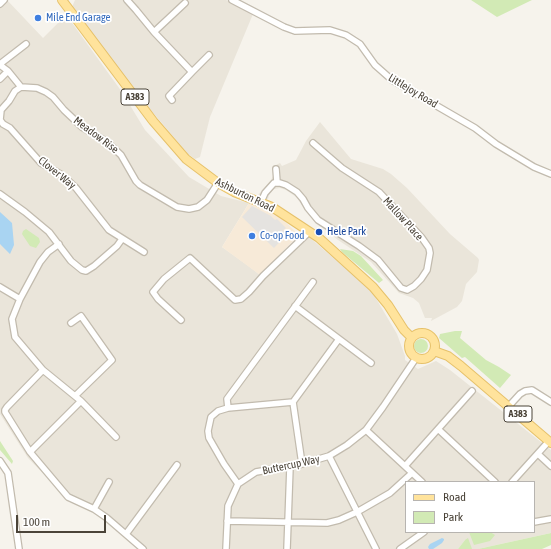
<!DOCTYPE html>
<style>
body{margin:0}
#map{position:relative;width:551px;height:549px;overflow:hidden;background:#f6f3ec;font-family:"Asap Condensed",sans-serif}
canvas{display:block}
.legend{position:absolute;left:405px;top:481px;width:130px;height:52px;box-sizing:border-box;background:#fff;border:1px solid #b7b4b0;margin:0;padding:5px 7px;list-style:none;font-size:12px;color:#4b4439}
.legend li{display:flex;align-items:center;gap:8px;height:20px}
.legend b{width:20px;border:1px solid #b7b4b0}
.scale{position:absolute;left:16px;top:515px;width:90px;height:18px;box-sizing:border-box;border:2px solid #4b4439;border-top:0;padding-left:5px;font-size:12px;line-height:14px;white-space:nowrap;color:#4b4439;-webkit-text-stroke:3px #fff;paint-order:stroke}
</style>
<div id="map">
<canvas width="551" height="549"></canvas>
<ul class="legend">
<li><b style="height:5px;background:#ffe39c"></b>Road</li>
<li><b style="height:11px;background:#d2eab5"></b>Park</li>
</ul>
<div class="scale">100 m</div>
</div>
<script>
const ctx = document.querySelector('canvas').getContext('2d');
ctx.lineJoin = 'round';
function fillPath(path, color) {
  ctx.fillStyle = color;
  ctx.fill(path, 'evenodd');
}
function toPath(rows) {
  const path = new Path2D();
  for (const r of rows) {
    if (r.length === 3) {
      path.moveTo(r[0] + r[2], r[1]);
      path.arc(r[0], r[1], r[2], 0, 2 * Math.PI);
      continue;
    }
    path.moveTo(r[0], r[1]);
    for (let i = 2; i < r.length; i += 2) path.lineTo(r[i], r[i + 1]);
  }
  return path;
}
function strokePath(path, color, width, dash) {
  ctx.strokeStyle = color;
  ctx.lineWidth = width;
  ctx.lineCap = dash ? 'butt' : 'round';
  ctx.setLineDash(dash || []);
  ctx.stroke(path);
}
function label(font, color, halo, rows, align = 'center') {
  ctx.font = font + ' "Asap Condensed",sans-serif';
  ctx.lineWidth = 3.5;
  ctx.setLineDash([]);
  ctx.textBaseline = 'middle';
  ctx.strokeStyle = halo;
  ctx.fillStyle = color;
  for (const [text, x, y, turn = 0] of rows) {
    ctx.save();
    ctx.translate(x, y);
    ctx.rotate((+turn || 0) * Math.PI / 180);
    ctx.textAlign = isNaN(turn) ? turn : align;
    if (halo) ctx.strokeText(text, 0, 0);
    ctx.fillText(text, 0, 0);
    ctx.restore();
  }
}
fillPath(toPath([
 [0,0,7,0,43,38,58,23,67,16,122,92,145,130,189,177,221,196,249,203,222,247,250,267,265,279,309,237,371,290,397,334,405,356,405,360,418,369,436,361,450,370,551,450,551,533,478,549,471,549,465,540,458,549,144,549,102,517,70,501,28,458,0,414],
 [406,482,534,482,534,532,406,532],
 [75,0,226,0,253,14,210,117,200,157,195,159,188,154,138,95,72,7],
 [320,122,351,159,383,169,391,174,407,188,450,234,478,258,479,260,477,272,466,284,462,301,457,307,431,321,432,318,425,318,419,303,413,298,399,293,371,262,338,240,313,220,296,197,286,190,280,188,274,189,269,195,268,199,258,195,271,180,274,174,272,167,280,163,282,166,296,160,306,141]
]), '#eae5da');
fillPath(toPath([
 [249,203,264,208,279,216,298,234,296,238,284,250,260,275,222,247]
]), '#f7ead8');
fillPath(toPath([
 [471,0,532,0,497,17],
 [26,229,39,238,40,242,36,248,30,246,22,234,23,231],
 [340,249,353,251,361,256,383,280,379,283,342,252],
 [455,331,462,331,460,338,486,360,499,367,511,375,500,388,465,357,462,358,439,338,440,334],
 [421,346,7],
 [0,441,13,461,12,464,0,450],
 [469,532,490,532,495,535,490,541,474,545],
 [551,533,551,545,542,549,478,549],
 [468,538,472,549,458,549,465,540]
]), '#d2eab5');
fillPath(toPath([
 [252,206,271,216,275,220,277,219,286,228,283,230,287,234,274,248,242,217]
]), '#e5e3e0');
fillPath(toPath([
 [0,212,12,223,14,245,10,254,0,244],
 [442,538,444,539,444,540,442,543,433,549,429,549,428,547,430,544]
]), '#a9d4f2');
const minor = toPath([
 [127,0,136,10,154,32,192,72,209,55],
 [232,0,284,27,295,31,330,30,346,35,360,44,375,65,392,80,475,128,496,144,534,167,551,174],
 [0,4,4,0],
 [154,32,185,3],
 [0,64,26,44],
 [0,65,8,71,21,87],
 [0,79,8,71],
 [21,87,37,88,46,92,53,97,64,110,82,127,107,142,121,155,136,181,140,185,177,207,189,209,198,207,207,200,218,183],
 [21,87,15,91,9,101,1,110,0,120,3,124,10,128,41,163,62,175,76,188,109,230,144,252],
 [172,100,169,96,192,72],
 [276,169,277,182],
 [0,194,25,212,49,232,71,261,82,270,86,271,94,266,117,246,122,239],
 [261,202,265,193,274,183,280,183,286,185,297,192,303,199,308,208,318,220,359,246,378,260,401,288,407,290,414,286,421,279,427,270,430,253,429,248,422,238,379,192,342,168,313,143],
 [59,244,48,252,40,262,20,299,12,319,15,337,43,370,81,401,116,437],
 [0,287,20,299],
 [295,306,371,363],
 [181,320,158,299,153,292,164,279,190,258,235,300,241,299,249,292,263,276,309,232],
 [71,323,81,316,112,360,75,396],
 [43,370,7,407,5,410,5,412,30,452,68,497,94,509,107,518,143,549],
 [509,406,520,394,525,391,532,390,551,402],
 [228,408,227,399,313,282],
 [438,429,495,482],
 [366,430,422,482],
 [30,452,81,401],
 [538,454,551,466],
 [329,456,376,549],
 [0,461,8,473,19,549],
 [302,464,293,402,339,339],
 [405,466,472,391],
 [512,482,549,441],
 [238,484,224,464,209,438,208,431,211,417,218,411,228,408,293,402],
 [94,509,109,482],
 [227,521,327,523,339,520,357,512,390,493,412,473],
 [534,522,551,519],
 [126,534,177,465],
 [226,549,228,506,238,484,256,472,302,464,329,456,347,445,366,430,383,407,416,358],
 [287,549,290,467],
 [400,549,424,532]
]);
const primary = toPath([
 [62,0,153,121,186,159,218,183,234,192,272,207,319,238,373,287,388,305,404,330,412,338],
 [422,346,13],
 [434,351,448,356,461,366,551,443]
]);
strokePath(minor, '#c2bbae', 8);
strokePath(primary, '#e6c16a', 10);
strokePath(minor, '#fff', 5.5);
strokePath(primary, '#ffe39c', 8);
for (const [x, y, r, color] of [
 [38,18,4,"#3f7fe0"],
 [319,232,4,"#1a4fb4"],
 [252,236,4,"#3f7fe0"]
]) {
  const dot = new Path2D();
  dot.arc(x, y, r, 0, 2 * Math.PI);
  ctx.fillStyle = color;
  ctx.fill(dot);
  strokePath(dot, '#fff', 1.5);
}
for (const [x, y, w] of [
 [135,97,28],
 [518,414,28]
]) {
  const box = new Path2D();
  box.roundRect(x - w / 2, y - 8, w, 16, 3);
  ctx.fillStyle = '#fff';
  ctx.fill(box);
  strokePath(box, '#4b4439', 1);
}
label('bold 10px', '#4b4439', null, [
 ["A383",135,97],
 ["A383",518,414]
]);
label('11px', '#366cbe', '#fff', [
 ["Mile End Garage",46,18],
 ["Co-op Food",260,236]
], 'left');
label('11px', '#4b4439', '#fff', [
 ["Littlejoy Road",413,91,31],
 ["Meadow Rise",96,135,37],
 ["Clover Way",57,173,39],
 ["Ashburton Road",245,195,26],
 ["Mallow Place",403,219,48],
 ["Buttercup Way",291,465,-12]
]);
label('11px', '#164399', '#fff', [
 ["Hele Park",327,232]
], 'left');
</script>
